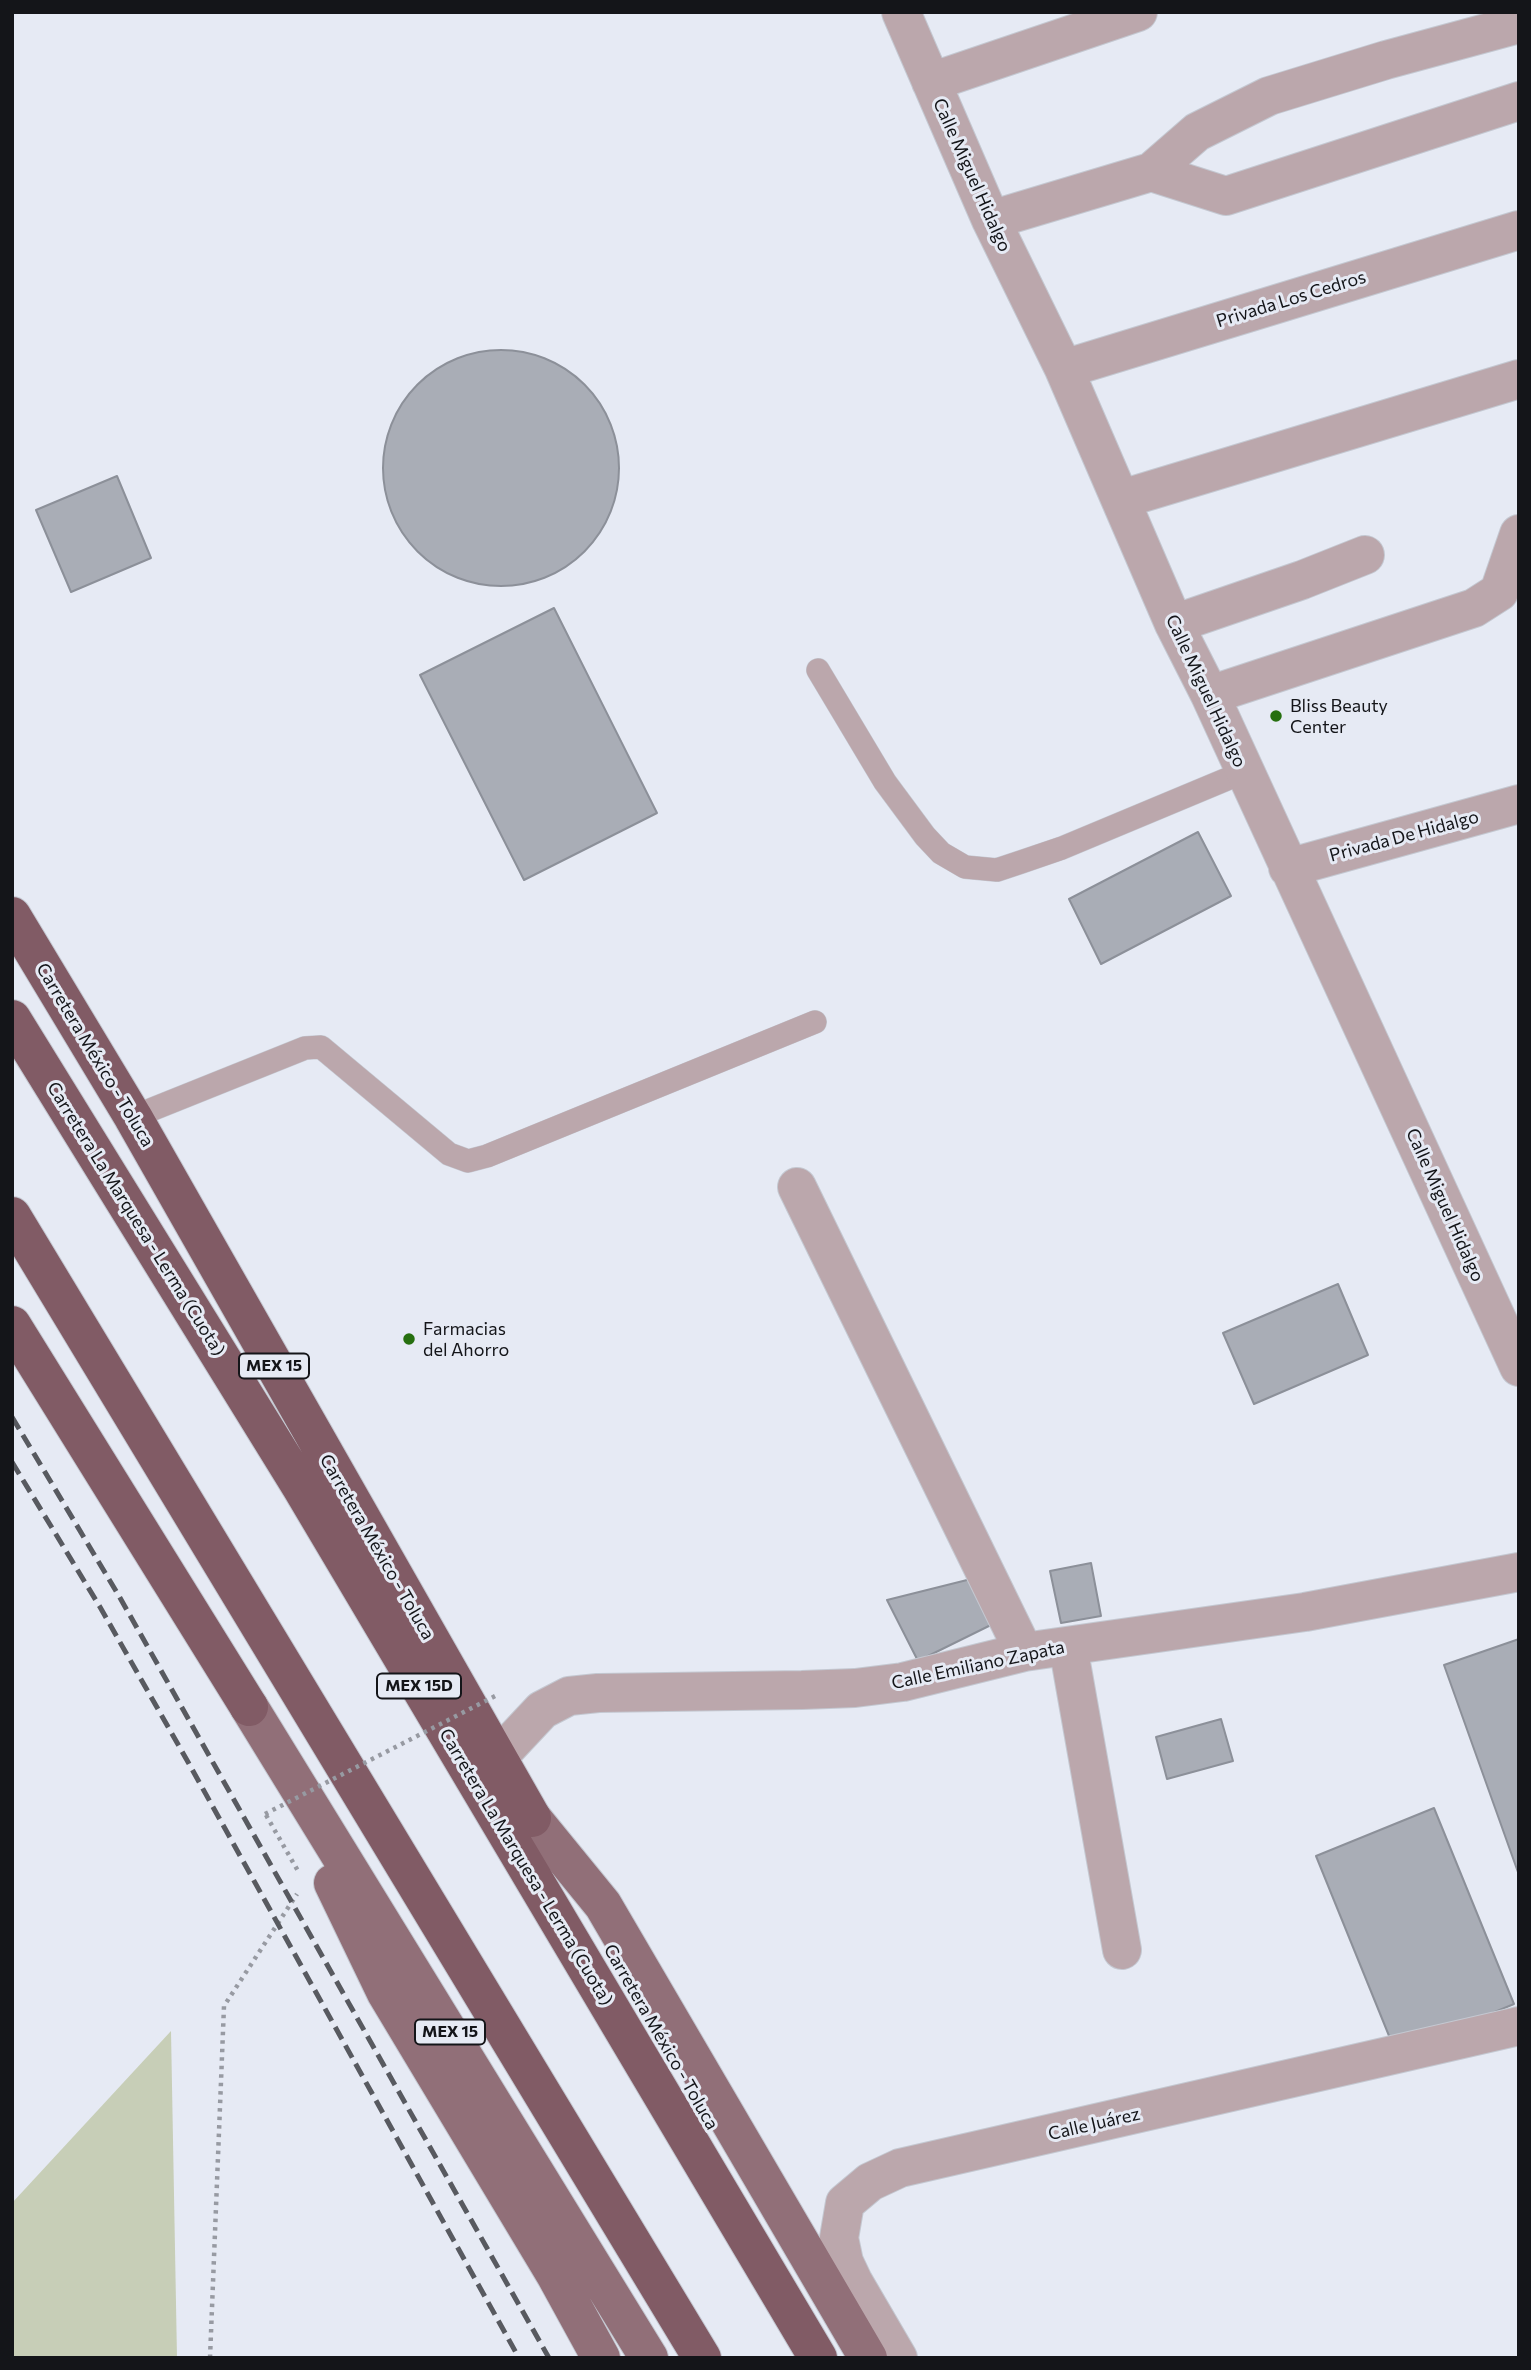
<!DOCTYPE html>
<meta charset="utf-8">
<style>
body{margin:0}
#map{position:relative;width:1531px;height:2370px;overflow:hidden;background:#e6eaf4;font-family:Commissioner,sans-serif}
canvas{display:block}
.frame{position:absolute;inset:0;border:14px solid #141519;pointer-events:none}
</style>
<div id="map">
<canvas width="1531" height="2370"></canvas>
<div class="frame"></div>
</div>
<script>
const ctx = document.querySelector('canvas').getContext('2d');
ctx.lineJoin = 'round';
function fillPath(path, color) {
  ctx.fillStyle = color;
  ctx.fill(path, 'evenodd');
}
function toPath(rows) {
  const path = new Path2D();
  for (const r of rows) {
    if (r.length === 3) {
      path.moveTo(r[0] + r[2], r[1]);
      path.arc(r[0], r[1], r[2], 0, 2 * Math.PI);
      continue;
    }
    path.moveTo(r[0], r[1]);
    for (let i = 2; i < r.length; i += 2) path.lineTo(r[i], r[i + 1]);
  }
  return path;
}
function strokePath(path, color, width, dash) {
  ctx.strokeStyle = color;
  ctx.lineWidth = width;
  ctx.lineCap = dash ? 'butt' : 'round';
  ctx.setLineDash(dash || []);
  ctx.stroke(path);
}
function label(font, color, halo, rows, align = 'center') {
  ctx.font = font + ' Commissioner,sans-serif';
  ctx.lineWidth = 6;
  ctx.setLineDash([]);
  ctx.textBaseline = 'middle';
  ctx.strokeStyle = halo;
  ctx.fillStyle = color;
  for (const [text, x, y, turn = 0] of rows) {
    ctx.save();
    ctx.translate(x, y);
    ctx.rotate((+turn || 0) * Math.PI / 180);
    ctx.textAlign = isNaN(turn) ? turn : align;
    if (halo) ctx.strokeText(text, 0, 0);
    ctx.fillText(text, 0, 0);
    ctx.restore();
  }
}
fillPath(toPath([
 [171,2031,177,2358,12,2358,12,2203]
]), '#c7ceb7');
const building = toPath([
 [501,468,118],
 [117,476,151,558,71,592,36,510,117,476],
 [554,608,657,813,524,880,420,675,554,608],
 [1198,832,1231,896,1101,964,1069,899,1198,832],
 [1338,1284,1368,1355,1254,1404,1223,1333,1338,1284],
 [1091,1563,1101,1616,1061,1623,1050,1571,1091,1563],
 [979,1577,1001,1620,918,1661,887,1600,979,1577],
 [1519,1639,1519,1875,1444,1665,1519,1639],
 [1221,1719,1233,1761,1167,1779,1156,1737,1221,1719],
 [1434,1808,1514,2004,1396,2053,1316,1856,1434,1808]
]);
fillPath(building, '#a9adb6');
strokePath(building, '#8c9099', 2);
const service = toPath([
 [818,670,885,782,925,836,941,853,965,867,997,870,1021,862,1062,848,1244,772],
 [133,1117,305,1048,321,1047,449,1154,468,1161,487,1156,815,1022]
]);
const minor = toPath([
 [901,12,991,220,1064,369,1174,624,1210,695,1519,1367],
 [931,82,1138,12],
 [1151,172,1226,196,1519,101],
 [991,220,1151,172,1197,132,1269,96,1386,60,1519,24],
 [1064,369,1519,230],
 [1122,499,1519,379],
 [1174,624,1302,580,1365,555],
 [1210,695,1474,608,1499,592,1519,534],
 [1288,868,1519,804],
 [797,1187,1024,1652],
 [1068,1646,1122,1950],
 [497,1758,542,1710,569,1696,598,1693,802,1690,855,1688,903,1682,1024,1652,1305,1612,1519,1572],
 [898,2358,853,2281,844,2262,839,2238,845,2203,870,2182,900,2168,1519,2026]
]);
const primary = toPath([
 [249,1707,649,2358],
 [532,1818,603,1905,868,2358],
 [333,1883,386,1993,556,2276,601,2358]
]);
const motorway = toPath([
 [12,916,133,1117,532,1818],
 [12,1019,301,1487,818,2358],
 [12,1216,702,2358],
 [12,1325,249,1707]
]);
strokePath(service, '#c4c8d1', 24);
strokePath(minor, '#c4c8d1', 40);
strokePath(primary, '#c4c8d1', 40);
strokePath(motorway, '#c4c8d1', 40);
strokePath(toPath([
 [266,1815,298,1871],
 [210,2358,224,2006,297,1894]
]), '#979aa2', 4.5, [3.5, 5]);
strokePath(service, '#bba7ac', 23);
strokePath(minor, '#bba7ac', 38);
strokePath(primary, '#916f78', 38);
strokePath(motorway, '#815b65', 38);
strokePath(toPath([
 [12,1417,119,1596,549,2358],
 [12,1462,100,1607,188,1762,519,2358]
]), '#585a60', 5, [14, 7]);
strokePath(toPath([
 [265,1814,499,1694]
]), '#979aa2', 4.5, [3.5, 5]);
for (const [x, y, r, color] of [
 [1276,716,7,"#266f0f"],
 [409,1339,7,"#266f0f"]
]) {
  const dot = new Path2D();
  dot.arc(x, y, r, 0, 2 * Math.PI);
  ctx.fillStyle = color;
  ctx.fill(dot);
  strokePath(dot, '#e6eaf4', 2.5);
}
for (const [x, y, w] of [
 [274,1366,70],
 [419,1686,84],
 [450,2032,70]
]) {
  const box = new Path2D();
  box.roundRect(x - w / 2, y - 12.5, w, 25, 5);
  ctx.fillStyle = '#e6eaf4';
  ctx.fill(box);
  strokePath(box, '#141519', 2);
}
label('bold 16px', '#141519', null, [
 ["MEX 15",274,1366],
 ["MEX 15D",419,1686],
 ["MEX 15",450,2032]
]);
label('18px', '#141519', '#e6eaf4', [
 ["Calle Miguel Hidalgo",972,175,66],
 ["Privada Los Cedros",1291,299,-17],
 ["Calle Miguel Hidalgo",1206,691,65],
 ["Privada De Hidalgo",1404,836,-15],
 ["Carretera México - Toluca",95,1055,59],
 ["Calle Miguel Hidalgo",1445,1205,66],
 ["Carretera La Marquesa - Lerma (Cuota)",136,1219,58],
 ["Carretera México - Toluca",377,1547,60],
 ["Calle Emiliano Zapata",978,1665,-12],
 ["Carretera La Marquesa - Lerma (Cuota)",526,1867,59],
 ["Carretera México - Toluca",661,2037,60],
 ["Calle Juárez",1094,2124,-13]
]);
label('18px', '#141519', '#e6eaf4', [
 ["Bliss Beauty",1290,706],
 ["Center",1290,727],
 ["Farmacias",423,1329],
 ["del Ahorro",423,1350]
], 'left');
</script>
